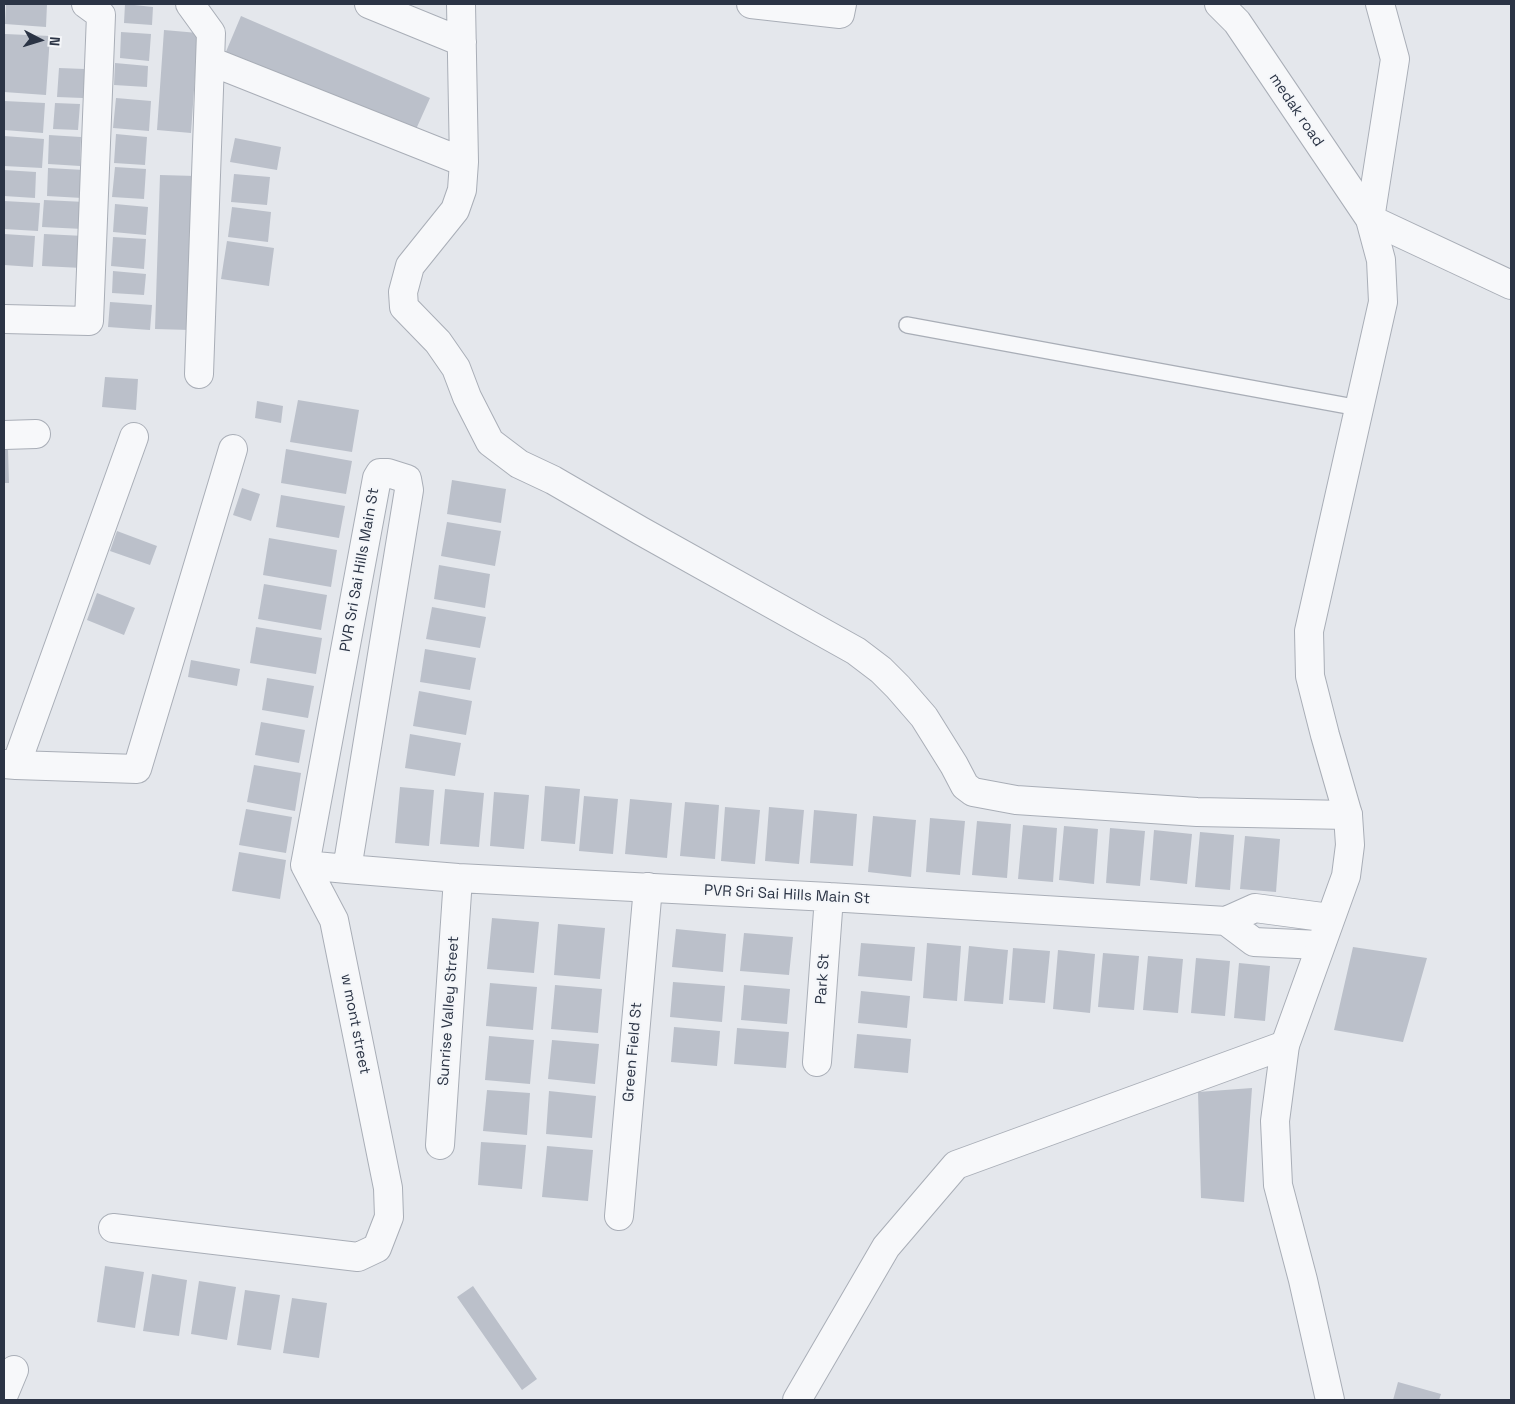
<!DOCTYPE html>
<style>
body{margin:0}
#map{position:relative;width:1515px;height:1404px;overflow:hidden;background:#e4e7ec;font-family:"Space Grotesk",sans-serif}
canvas{display:block}
.frame{position:absolute;inset:0;border:5px solid #2b3445;pointer-events:none}
.north{position:absolute;left:15px;top:15px;width:50px;height:50px;-webkit-text-stroke:4px #f4f6f9;paint-order:stroke;rotate:95deg;font-size:14px;font-weight:700;line-height:20px;text-align:center;color:#2b3445}
.north::after{content:'';display:block;margin:auto;width:18px;height:22px;background:#2b3445;clip-path:polygon(50% 0,100% 100%,50% 72%,0 100%)}
</style>
<div id="map">
<canvas width="1515" height="1404"></canvas>
<div class="frame"></div>
<div class="north">N</div>
</div>
<script>
const ctx = document.querySelector('canvas').getContext('2d');
ctx.lineJoin = 'round';
function fillPath(path, color) {
  ctx.fillStyle = color;
  ctx.fill(path, 'evenodd');
}
function toPath(rows) {
  const path = new Path2D();
  for (const r of rows) {
    path.moveTo(r[0], r[1]);
    for (let i = 2; i < r.length; i += 2) path.lineTo(r[i], r[i + 1]);
  }
  return path;
}
function strokePath(path, color, width, dash) {
  ctx.strokeStyle = color;
  ctx.lineWidth = width;
  ctx.lineCap = dash ? 'butt' : 'round';
  ctx.setLineDash(dash || []);
  ctx.stroke(path);
}
function label(font, color, halo, rows, align = 'center') {
  ctx.font = font + ' "Space Grotesk",sans-serif';
  ctx.lineWidth = 4;
  ctx.setLineDash([]);
  ctx.textBaseline = 'middle';
  ctx.strokeStyle = halo;
  ctx.fillStyle = color;
  for (const [text, x, y, turn = 0] of rows) {
    ctx.save();
    ctx.translate(x, y);
    ctx.rotate((+turn || 0) * Math.PI / 180);
    ctx.textAlign = isNaN(turn) ? turn : align;
    if (halo) ctx.strokeText(text, 0, 0);
    ctx.fillText(text, 0, 0);
    ctx.restore();
  }
}
fillPath(toPath([
 [6,4,47,4,46,27,5,24],
 [125,4,153,7,152,25,124,23],
 [241,16,430,98,413,136,225,54],
 [164,30,198,33,191,133,157,130],
 [121,32,151,34,149,61,120,58],
 [5,34,50,36,46,95,4,92],
 [115,63,148,66,147,87,114,85],
 [59,68,85,69,83,98,57,97],
 [116,98,151,101,149,131,113,128],
 [4,101,45,103,43,133,4,130],
 [55,103,80,104,78,130,53,129],
 [116,134,147,137,145,165,114,163],
 [49,135,81,137,80,166,48,164],
 [4,136,44,139,42,168,4,166],
 [235,138,281,147,277,170,230,162],
 [115,167,146,169,144,199,112,197],
 [48,168,84,170,82,198,47,196],
 [4,170,36,172,35,198,4,196],
 [234,174,270,177,267,205,231,202],
 [160,175,196,176,190,330,155,329],
 [44,200,85,202,83,229,42,227],
 [4,201,40,203,38,231,4,229],
 [115,204,148,207,146,235,113,232],
 [232,207,271,212,268,242,228,237],
 [4,234,35,236,33,267,4,265],
 [44,234,84,236,82,268,42,266],
 [113,237,146,239,144,269,111,266],
 [227,241,274,248,269,286,221,279],
 [113,271,146,274,144,295,112,293],
 [110,302,152,305,150,330,108,327],
 [105,377,138,379,136,410,102,407],
 [298,400,359,410,352,452,290,442],
 [257,401,283,406,281,423,255,418],
 [286,449,352,461,346,494,281,483],
 [4,450,8,450,9,483,4,483],
 [452,480,506,489,501,523,447,514],
 [242,488,260,494,251,521,233,515],
 [281,495,345,506,339,538,276,527],
 [447,522,501,531,495,566,441,556],
 [117,531,157,546,150,565,110,551],
 [269,538,337,550,331,587,263,575],
 [439,565,490,574,485,608,434,599],
 [264,584,327,595,321,630,258,619],
 [97,593,135,608,124,635,87,620],
 [432,607,486,617,480,648,426,639],
 [256,627,322,638,316,674,250,663],
 [425,649,476,658,470,690,420,682],
 [191,660,240,669,237,686,188,677],
 [267,678,314,686,308,718,262,710],
 [419,691,472,701,466,735,413,726],
 [261,722,305,730,299,763,255,755],
 [410,734,461,743,455,776,405,768],
 [254,765,301,773,295,811,247,802],
 [545,786,580,789,575,844,541,841],
 [400,787,434,790,429,846,395,843],
 [445,789,484,793,479,847,440,844],
 [494,792,529,795,524,849,490,846],
 [584,796,618,799,613,854,579,851],
 [630,799,672,803,667,858,625,854],
 [685,802,719,805,715,859,680,856],
 [725,807,760,810,755,864,721,861],
 [769,807,804,810,799,864,765,861],
 [246,809,292,817,286,853,239,845],
 [814,810,857,814,853,866,810,863],
 [873,816,916,820,911,877,868,872],
 [930,818,965,821,960,875,926,872],
 [977,821,1011,824,1007,878,972,875],
 [1023,825,1057,828,1053,882,1018,879],
 [1064,826,1098,829,1094,884,1059,880],
 [1110,828,1145,831,1140,886,1106,883],
 [1154,830,1192,834,1187,884,1150,880],
 [1200,832,1234,835,1230,890,1195,887],
 [1245,836,1280,839,1276,892,1240,889],
 [239,852,286,860,280,899,232,891],
 [492,918,539,922,534,973,487,969],
 [558,924,605,928,600,979,554,975],
 [676,929,726,934,723,972,672,967],
 [744,933,793,937,789,975,740,971],
 [861,943,915,947,912,981,858,976],
 [927,943,961,946,957,1001,923,998],
 [969,946,1008,950,1003,1004,964,1001],
 [1353,947,1427,958,1403,1042,1334,1030],
 [1013,948,1050,951,1045,1003,1009,1000],
 [1058,950,1095,954,1090,1013,1053,1009],
 [1103,953,1139,956,1134,1010,1098,1007],
 [1148,956,1183,959,1178,1013,1143,1010],
 [1196,958,1230,961,1225,1016,1191,1013],
 [1239,963,1270,966,1265,1021,1234,1018],
 [673,982,725,986,722,1022,670,1017],
 [490,983,537,987,533,1030,486,1026],
 [555,985,602,989,598,1033,551,1029],
 [744,985,790,989,787,1024,741,1020],
 [861,991,910,996,907,1028,858,1023],
 [674,1027,720,1031,717,1066,671,1062],
 [737,1028,789,1032,786,1068,734,1064],
 [857,1034,911,1039,908,1073,854,1068],
 [489,1036,534,1040,530,1084,485,1080],
 [552,1040,599,1044,595,1084,548,1079],
 [1252,1088,1244,1202,1201,1198,1198,1092],
 [487,1090,530,1093,527,1135,483,1131],
 [549,1091,596,1096,592,1138,546,1134],
 [481,1142,526,1145,522,1189,478,1185],
 [547,1146,593,1150,588,1201,542,1197],
 [105,1266,144,1272,135,1328,97,1322],
 [152,1274,187,1280,179,1336,143,1331],
 [199,1281,236,1287,227,1340,191,1334],
 [473,1286,537,1379,522,1390,457,1297],
 [245,1290,280,1295,271,1350,237,1345],
 [292,1298,327,1303,319,1358,283,1353],
 [1398,1382,1441,1394,1439,1400,1393,1400]
]), '#bbc0ca');
const service = toPath([
 [907,325,1359,408]
]);
const minor = toPath([
 [190,4,211,33,199,374],
 [369,4,462,42],
 [461,4,464,162,462,190,455,210,410,266,403,292,404,307,438,342,456,368,467,397,490,442,519,464,553,480,641,531,856,651,881,670,898,687,924,717,954,765,965,786,973,792,1016,800,1197,812,1348,815],
 [751,4,840,14,842,4],
 [1380,4,1395,59,1370,219,1511,285],
 [210,61,464,162],
 [4,319,89,321,101,15,86,4],
 [4,435,36,434],
 [4,764,16,765,134,437],
 [16,765,137,769,233,449],
 [347,869,409,490,407,479,388,473,380,473,377,478,305,865,347,869,458,878,829,897,1226,921],
 [1320,945,1254,942,1226,921,1255,908,1330,918],
 [817,1062,829,897],
 [440,1145,458,878],
 [619,1216,648,887],
 [113,1228,358,1257,377,1248,389,1217,388,1188,334,920,305,865],
 [4,1394,14,1370],
 [797,1400,886,1247,956,1165,1285,1045]
]);
const tertiary = toPath([
 [1219,4,1237,22,1370,219,1381,260,1383,302,1309,631,1310,676,1325,735,1348,815,1350,845,1346,876,1285,1045,1275,1121,1278,1185,1303,1280,1330,1400]
]);
strokePath(service, '#a9aeb7', 18);
strokePath(minor, '#a9aeb7', 30);
strokePath(tertiary, '#a9aeb7', 30);
strokePath(service, '#f7f8fa', 15);
strokePath(minor, '#f7f8fa', 28);
strokePath(tertiary, '#f7f8fa', 28);
label('15px', '#2b3445', '#f4f6f9', [
 ["medak road",1296,110,56],
 ["PVR Sri Sai Hills Main St",360,570,-80],
 ["PVR Sri Sai Hills Main St",787,895,3],
 ["Park St",823,979,-86],
 ["Sunrise Valley Street",449,1011,-86],
 ["w mont street",355,1024,79],
 ["Green Field St",633,1052,-85]
]);
</script>
